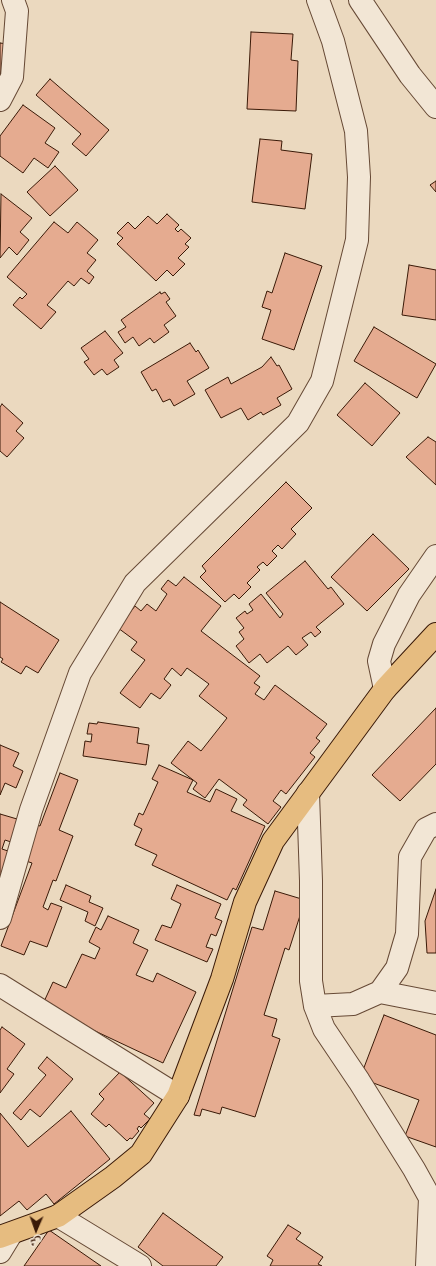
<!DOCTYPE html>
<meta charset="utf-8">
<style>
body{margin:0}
#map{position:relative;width:436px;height:1266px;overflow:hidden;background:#ebd9bf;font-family:"Gentium Book Plus",Amiri,serif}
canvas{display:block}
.north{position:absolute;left:16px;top:1210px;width:40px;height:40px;-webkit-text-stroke:3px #f2e6d5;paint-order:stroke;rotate:182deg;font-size:11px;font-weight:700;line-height:16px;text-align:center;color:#391907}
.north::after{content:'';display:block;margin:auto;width:14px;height:18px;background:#391907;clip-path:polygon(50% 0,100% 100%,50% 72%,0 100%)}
</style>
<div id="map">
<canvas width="436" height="1266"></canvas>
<div class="north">ش</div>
</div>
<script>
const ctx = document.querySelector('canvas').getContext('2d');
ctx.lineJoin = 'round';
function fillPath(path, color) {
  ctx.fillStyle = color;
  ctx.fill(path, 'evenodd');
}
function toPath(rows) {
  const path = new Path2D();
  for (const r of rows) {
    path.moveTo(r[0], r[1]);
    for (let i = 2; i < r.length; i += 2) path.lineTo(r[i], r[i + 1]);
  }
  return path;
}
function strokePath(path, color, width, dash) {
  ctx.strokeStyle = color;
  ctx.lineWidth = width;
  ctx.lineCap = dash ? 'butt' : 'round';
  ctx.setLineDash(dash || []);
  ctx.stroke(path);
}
const building = toPath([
 [251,32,293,34,291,60,298,61,296,111,247,109,251,32],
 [0,43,7,44,0,77,0,43],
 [50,79,109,130,86,156,72,144,81,134,36,95,50,79],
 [23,105,55,128,45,143,59,152,48,168,34,158,23,173,0,156,0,136,23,105],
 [260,139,282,141,281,150,312,154,305,209,252,202,260,139],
 [55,166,78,190,50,216,27,192,55,166],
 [436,181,436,192,430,185,436,181],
 [1,194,32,218,20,232,29,240,17,255,9,247,0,258,1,194],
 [167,214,179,225,175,229,178,232,181,229,191,238,185,244,189,247,178,258,185,264,173,276,167,270,156,281,117,244,123,238,117,233,128,222,135,229,148,216,157,224,167,214],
 [54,222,68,233,77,222,98,240,87,253,96,260,87,271,94,277,89,284,81,278,74,286,68,281,47,305,56,312,41,329,13,305,20,297,22,299,27,294,7,277,54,222],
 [285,253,322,266,294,350,262,339,271,310,262,307,267,291,272,293,285,253],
 [409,265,436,270,436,320,402,315,409,265],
 [160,292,161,294,165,292,170,299,166,302,176,316,164,325,169,332,154,343,150,338,139,346,133,337,125,343,118,332,126,327,121,320,160,292],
 [374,327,436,364,417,398,354,361,374,327],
 [105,331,123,353,114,360,119,367,107,375,102,369,94,375,84,362,89,359,81,348,105,331],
 [190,343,196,352,198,350,209,368,187,381,195,394,174,406,170,399,163,402,156,389,152,391,141,372,190,343],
 [271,357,277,366,279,365,292,389,277,398,281,405,263,415,261,412,248,420,241,408,221,418,205,390,228,377,231,384,262,367,271,357],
 [365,383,400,413,372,446,337,415,365,383],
 [2,404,23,423,16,431,24,438,7,457,0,451,0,407,2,404],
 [428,437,436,442,436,485,406,457,428,437],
 [286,482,312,508,291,529,296,534,282,549,278,545,272,551,277,556,267,566,263,562,257,567,260,570,247,583,251,587,239,599,234,594,225,602,200,577,206,571,202,566,286,482],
 [373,534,409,569,367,611,331,577,373,534],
 [305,561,328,589,331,587,344,604,316,627,321,632,315,637,311,632,302,638,308,645,296,655,288,646,267,663,260,654,249,663,236,646,244,639,239,632,244,628,236,618,245,611,247,614,253,610,249,604,261,594,280,618,283,614,266,593,305,561],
 [184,577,221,606,201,631,260,676,254,683,260,687,255,694,264,700,275,685,327,724,316,738,320,741,310,753,315,757,286,794,281,790,273,801,281,807,268,824,243,805,247,800,219,779,205,798,193,789,197,783,171,763,188,741,201,751,227,718,199,696,209,684,187,668,181,676,172,668,164,679,171,685,160,699,151,693,140,708,120,693,145,660,131,650,137,642,118,628,135,606,141,611,147,604,156,611,167,594,161,589,168,580,176,586,184,577],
 [0,602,59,640,38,673,26,666,21,674,1,662,3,659,0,657,0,602],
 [436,708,436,764,400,801,372,775,436,708],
 [98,722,139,728,137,743,149,745,146,765,83,756,85,741,91,742,92,734,87,734,89,723,97,724,98,722],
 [0,745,19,753,13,766,23,771,16,788,5,783,0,795,0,745],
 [159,765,193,780,187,792,210,802,216,789,237,799,231,811,265,826,236,890,233,888,227,900,152,865,157,855,135,845,142,829,134,825,139,813,143,815,158,782,152,779,159,765],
 [60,773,78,780,59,830,73,836,56,881,53,880,43,907,48,910,51,903,62,907,47,947,30,941,24,955,1,946,32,863,23,860,37,825,40,826,60,773],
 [0,814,17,819,11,842,5,840,2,849,8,851,0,883,0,814],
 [66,885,91,896,89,902,103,908,95,926,85,921,88,912,60,900,66,885],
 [177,885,221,904,215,918,222,921,216,936,211,934,206,947,213,949,207,962,155,940,162,925,171,928,181,904,171,899,177,885],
 [436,889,436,953,427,953,425,921,436,889],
 [275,891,305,900,289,950,285,948,264,1015,277,1019,272,1036,280,1039,255,1117,222,1107,220,1114,202,1109,200,1116,194,1115,252,927,263,930,275,891],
 [108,916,139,930,133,943,148,950,136,975,153,982,157,973,196,992,163,1063,42,1006,53,982,66,988,82,954,95,959,100,948,89,942,96,927,101,930,108,916],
 [384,1015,436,1035,436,1147,405,1136,419,1100,360,1078,384,1015],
 [2,1027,25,1044,7,1069,14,1074,0,1093,0,1030,2,1027],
 [47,1057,73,1079,40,1117,30,1109,21,1120,13,1113,46,1075,38,1068,47,1057],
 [120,1072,154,1103,144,1114,150,1119,141,1128,139,1126,137,1129,139,1131,132,1139,130,1138,127,1141,109,1124,106,1127,91,1114,104,1099,99,1094,120,1072],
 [71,1111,110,1159,54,1204,46,1194,27,1210,19,1201,0,1216,0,1113,28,1147,71,1111],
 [163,1213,223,1257,216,1266,163,1266,138,1247,163,1213],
 [288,1225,301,1233,296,1239,323,1257,318,1264,322,1266,270,1266,273,1260,267,1256,288,1225],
 [49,1230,101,1266,24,1266,49,1230]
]);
fillPath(building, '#e5ab90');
strokePath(building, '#391907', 1);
const minor = toPath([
 [360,0,410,75,436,107],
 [0,100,12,77,17,11,13,0],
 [385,689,379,661,384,644,409,595,436,556],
 [308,793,311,881,311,981,315,1006,324,1029,359,1081,414,1169,430,1198,427,1266],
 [0,918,31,810,80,673,135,583,298,423,322,381,357,240,359,177,356,131,333,41,318,0],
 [0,985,178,1096],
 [380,992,436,1003],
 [315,1006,353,1004,380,992,397,968,407,934,410,857,426,829,436,824],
 [58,1216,140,1266],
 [0,1252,11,1234]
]);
const major = toPath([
 [0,1237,58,1216,113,1177,141,1154,178,1096,222,979,245,902,273,841,385,689,436,634]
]);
strokePath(minor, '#664935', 24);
strokePath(major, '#391907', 24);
strokePath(minor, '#f2e6d5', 22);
strokePath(major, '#e6bc80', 22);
</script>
